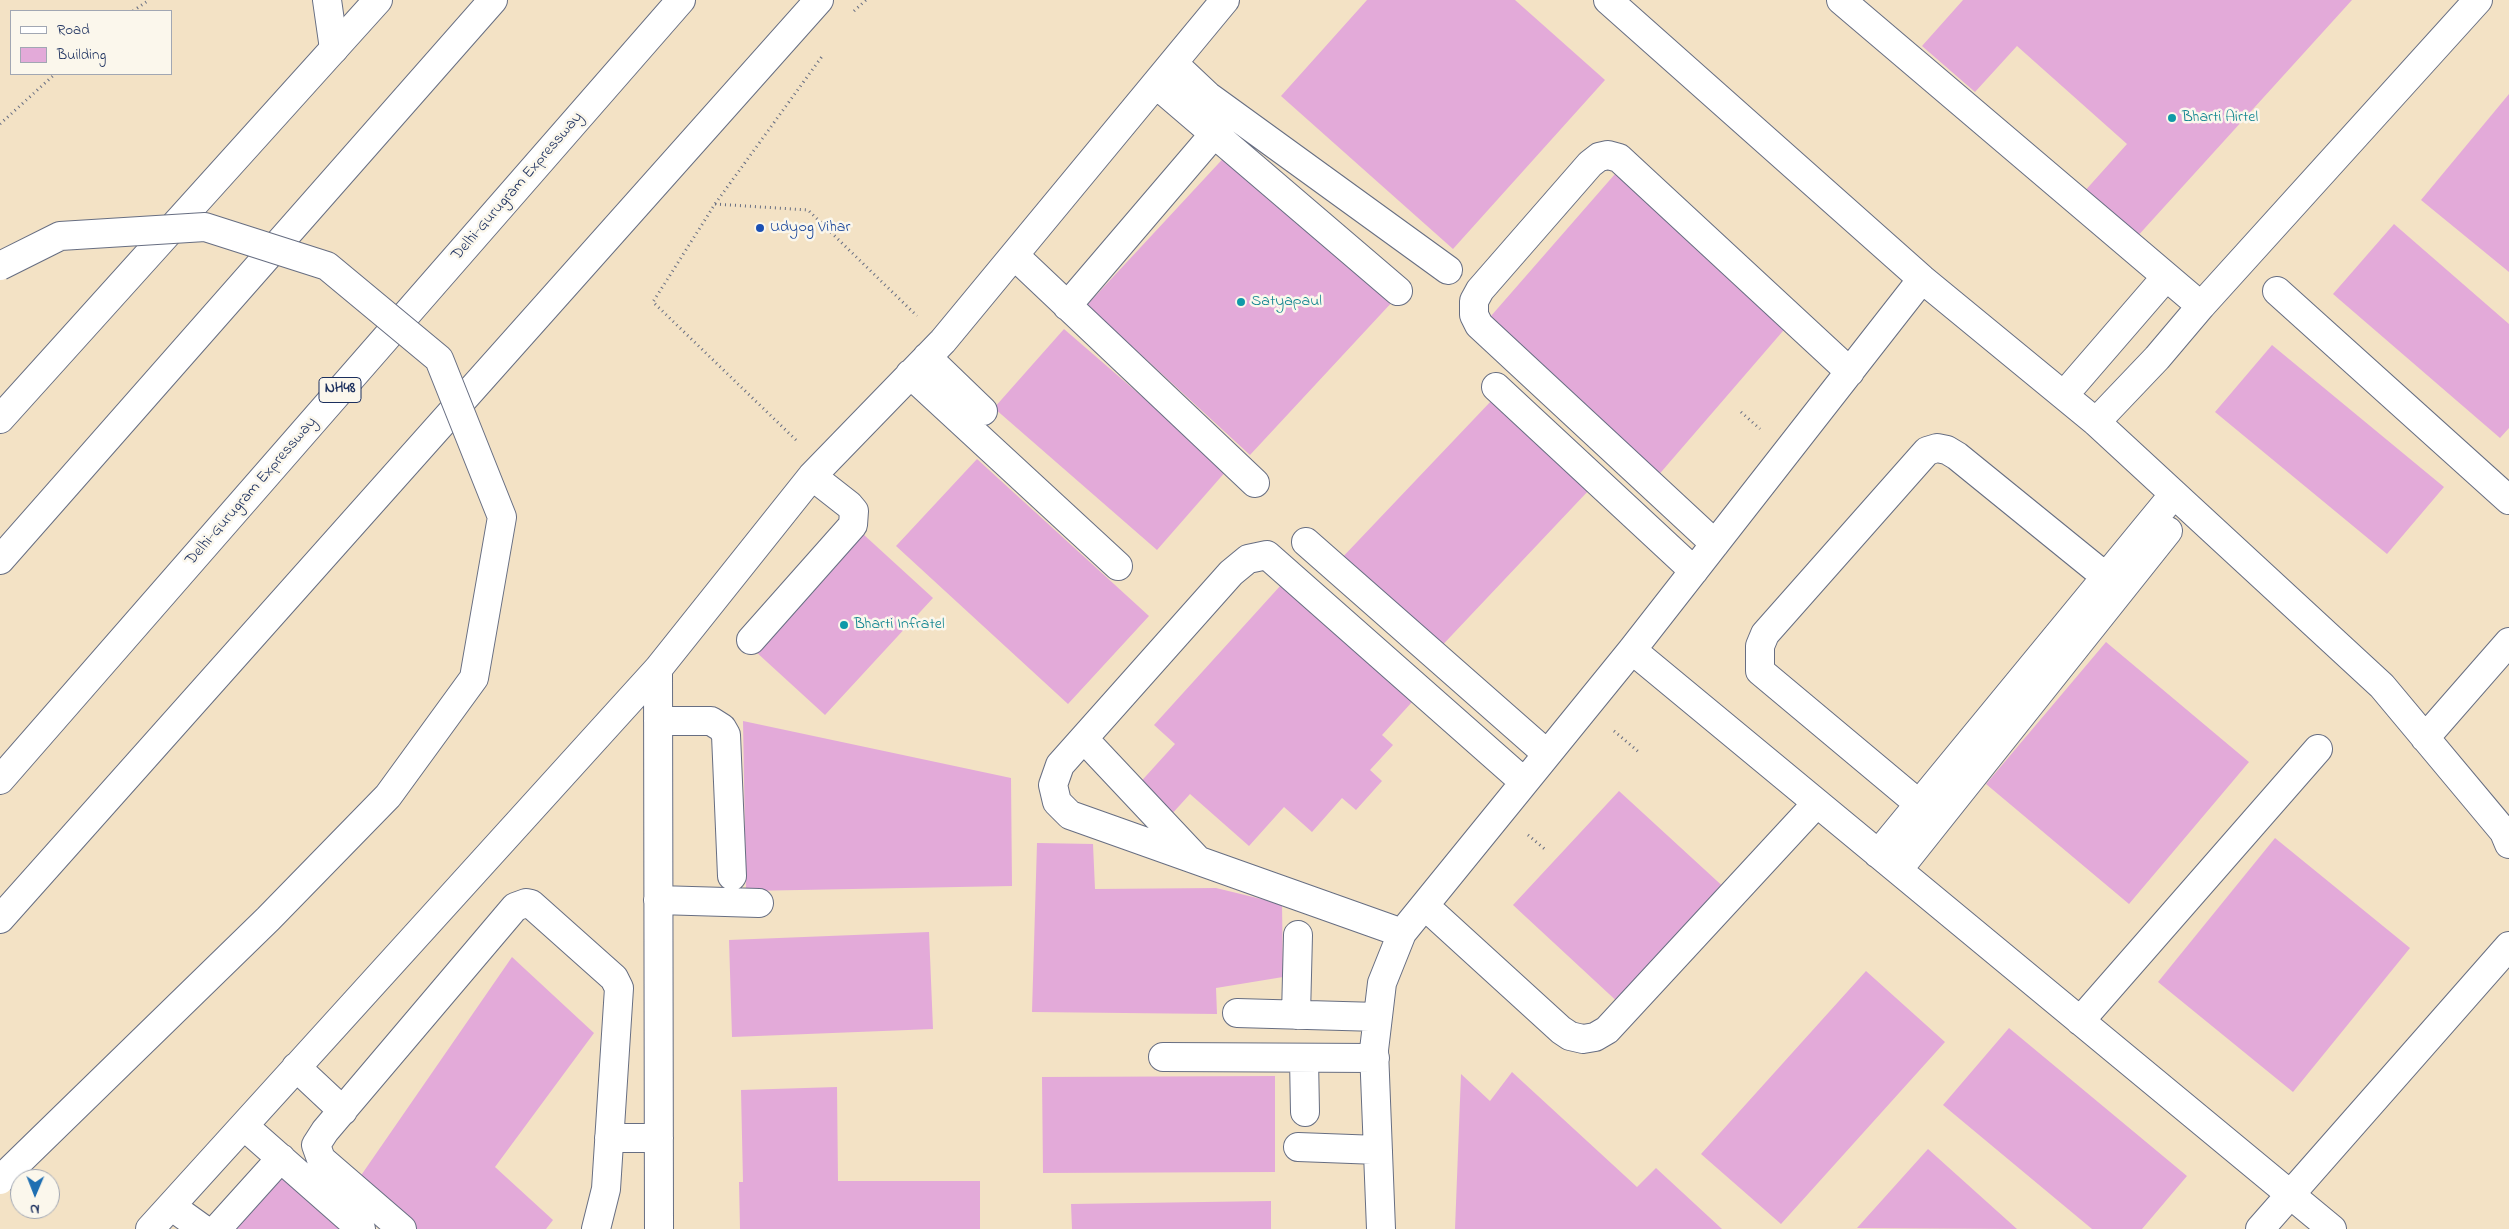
<!DOCTYPE html>
<style>
body{margin:0}
#map{position:relative;width:2509px;height:1229px;overflow:hidden;background:#f3e2c5;font-family:"Indie Flower",sans-serif}
canvas{display:block}
.legend{position:absolute;left:10px;top:10px;width:162px;height:65px;box-sizing:border-box;background:#fbf7ec;border:1px solid #a1a7b3;margin:0;padding:6px 9px;list-style:none;font-size:15px;color:#1b2f5e}
.legend li{display:flex;align-items:center;gap:10px;height:25px}
.legend b{width:25px;border:1px solid #a1a7b3}
.north{position:absolute;left:10px;top:1169px;width:50px;height:50px;box-sizing:border-box;background:#fbf7ec;border:1px solid #a1a7b3;border-radius:50%;rotate:181deg;font-size:14px;font-weight:700;line-height:20px;text-align:center;color:#1b2f5e}
.north::after{content:'';display:block;margin:auto;width:18px;height:22px;background:#1f6fb2;clip-path:polygon(50% 0,100% 100%,50% 72%,0 100%)}
</style>
<div id="map">
<canvas width="2509" height="1229"></canvas>
<ul class="legend">
<li><b style="height:6px;background:#fff"></b>Road</li>
<li><b style="height:14px;background:#e3aad9"></b>Building</li>
</ul>
<div class="north">N</div>
</div>
<script>
const ctx = document.querySelector('canvas').getContext('2d');
ctx.lineJoin = 'round';
function fillPath(path, color) {
  ctx.fillStyle = color;
  ctx.fill(path, 'evenodd');
}
function toPath(rows) {
  const path = new Path2D();
  for (const r of rows) {
    path.moveTo(r[0], r[1]);
    for (let i = 2; i < r.length; i += 2) path.lineTo(r[i], r[i + 1]);
  }
  return path;
}
function strokePath(path, color, width, dash) {
  ctx.strokeStyle = color;
  ctx.lineWidth = width;
  ctx.lineCap = dash ? 'butt' : 'round';
  ctx.setLineDash(dash || []);
  ctx.stroke(path);
}
function label(font, color, halo, rows, align = 'center') {
  ctx.font = font + ' "Indie Flower",sans-serif';
  ctx.lineWidth = 5;
  ctx.setLineDash([]);
  ctx.textBaseline = 'middle';
  ctx.strokeStyle = halo;
  ctx.fillStyle = color;
  for (const [text, x, y, turn = 0] of rows) {
    ctx.save();
    ctx.translate(x, y);
    ctx.rotate((+turn || 0) * Math.PI / 180);
    ctx.textAlign = isNaN(turn) ? turn : align;
    if (halo) ctx.strokeText(text, 0, 0);
    ctx.fillText(text, 0, 0);
    ctx.restore();
  }
}
fillPath(toPath([
 [1367,0,1515,0,1605,80,1453,249,1281,96],
 [1963,0,2352,0,2135,239,2083,193,2127,144,2017,46,1975,92,1922,46],
 [2509,94,2509,272,2421,200],
 [1231,150,1394,300,1250,455,1087,305],
 [1615,174,1789,324,1656,478,1484,324],
 [2394,224,2509,324,2509,428,2500,438,2333,294],
 [1064,329,1227,470,1157,550,994,408],
 [2272,345,2444,487,2387,554,2215,412],
 [1493,399,1590,489,1435,653,1338,562],
 [977,459,1149,616,1068,704,896,546],
 [863,534,933,598,825,715,755,651],
 [1281,585,1412,702,1382,735,1393,745,1370,770,1382,781,1356,810,1342,798,1312,832,1284,807,1249,846,1190,794,1170,816,1136,787,1175,744,1154,725],
 [2106,642,2249,762,2129,904,1986,784],
 [743,721,1011,778,1012,886,746,891],
 [1619,791,1729,892,1622,1006,1513,905],
 [2275,838,2410,948,2293,1092,2158,982],
 [1037,843,1093,844,1095,889,1216,888,1282,904,1283,977,1216,988,1217,1014,1032,1012],
 [929,932,933,1029,732,1037,729,940],
 [512,957,594,1033,495,1167,553,1220,546,1229,415,1229,353,1187],
 [1866,971,1945,1042,1781,1224,1701,1154],
 [2009,1028,2187,1176,2142,1229,2092,1229,1943,1105],
 [1512,1072,1637,1187,1656,1168,1722,1229,1455,1229,1461,1074,1490,1101],
 [1275,1076,1275,1172,1043,1173,1042,1077],
 [837,1087,838,1181,980,1181,980,1229,740,1229,739,1182,743,1182,741,1090],
 [1928,1149,2017,1229,1857,1228],
 [281,1170,344,1229,225,1229],
 [1271,1201,1271,1229,1072,1229,1071,1204]
]), '#e3aad9');
const minor = toPath([
 [327,0,334,49],
 [1608,0,1922,279,2096,422,2382,686,2504,832,2509,844],
 [1841,0,2201,306],
 [1173,63,1208,96,1448,270],
 [1156,84,1398,291],
 [1014,255,1255,483],
 [2277,291,2509,500],
 [1067,306,1214,134],
 [927,357,983,411],
 [910,374,1118,566],
 [1496,387,1694,571],
 [2064,395,2166,277],
 [2096,422,2157,358,2201,306,2478,0],
 [1306,542,1547,754],
 [1715,544,1479,325,1474,315,1474,301,1480,290,1590,164,1599,157,1608,155,1619,158,1850,372],
 [751,640,853,525,854,511,849,505,812,476],
 [1632,650,2332,1229],
 [658,669,659,1229],
 [658,721,711,721,722,728,726,735,732,876],
 [2425,738,2509,642],
 [1084,739,1196,858],
 [1919,804,1760,671,1760,646,1765,634,1927,451,1937,448,1947,450,1957,456,2106,577],
 [1878,854,2174,494],
 [1898,870,2168,531],
 [658,900,759,903],
 [1425,906,1561,1030,1570,1036,1583,1039,1595,1037,1607,1030,1817,803],
 [1402,933,1070,815,1057,802,1053,785,1060,765,1231,573,1248,559,1267,555,1524,782],
 [1237,1013,1378,1017],
 [1296,1015,1298,935],
 [2080,1021,2318,749],
 [1163,1057,1375,1058],
 [1304,1058,1305,1112],
 [296,1067,343,1111],
 [244,1126,361,1229],
 [609,1138,659,1138],
 [1298,1147,1378,1150],
 [171,1206,203,1229],
 [150,1229,658,669,812,476,943,341,1225,0],
 [217,1229,281,1158],
 [402,1229,321,1159,316,1145,325,1131,515,907,526,903,531,904,614,978,619,988,606,1189,596,1229],
 [1381,1229,1374,1050,1382,983,1402,933,1632,650,1922,279],
 [2260,1229,2509,946]
]);
const major = toPath([
 [0,419,378,0],
 [0,919,819,0]
]);
const highway = toPath([
 [0,560,493,0],
 [0,780,681,0]
]);
strokePath(minor, '#676e82', 30);
strokePath(major, '#676e82', 30);
strokePath(highway, '#676e82', 30);
strokePath(toPath([
 [133,11,149,0],
 [854,11,866,0],
 [0,124,55,74],
 [715,204,808,210,917,316],
 [1741,412,1760,429],
 [796,440,653,302,715,204,823,55],
 [1614,731,1640,753],
 [1528,835,1547,851]
]), '#676e82', 3, [1, 4]);
strokePath(minor, '#fff', 28);
strokePath(major, '#fff', 28);
strokePath(highway, '#fff', 28);
const majorBridge = toPath([
 [0,266,60,236,205,227,327,266,439,359,502,517,474,678,388,796,268,919,0,1180]
]);
strokePath(majorBridge, '#676e82', 30, []);
strokePath(majorBridge, '#fff', 28);
for (const [x, y, r, color] of [
 [2172,118,5,"#0f9aa8"],
 [760,228,5,"#1a4fb4"],
 [1241,302,5,"#0f9aa8"],
 [844,625,5,"#0f9aa8"]
]) {
  const dot = new Path2D();
  dot.arc(x, y, r, 0, 2 * Math.PI);
  ctx.fillStyle = color;
  ctx.fill(dot);
  strokePath(dot, '#fbf7ec', 2);
}
for (const [x, y, w] of [
 [340,390,42]
]) {
  const box = new Path2D();
  box.roundRect(x - w / 2, y - 12.5, w, 25, 4);
  ctx.fillStyle = '#fbf7ec';
  ctx.fill(box);
  strokePath(box, '#1b2f5e', 1);
}
label('bold 15px', '#1b2f5e', null, [
 ["NH48",340,390]
]);
label('16px', '#0d838f', '#fbf7ec', [
 ["Bharti Airtel",2182,118],
 ["Satyapaul",1251,302],
 ["Bharti Infratel",854,625]
], 'left');
label('16px', '#1b2f5e', '#fbf7ec', [
 ["Delhi-Gurugram Expressway",518,187,-49],
 ["Delhi-Gurugram Expressway",252,492,-49]
]);
label('16px', '#164399', '#fbf7ec', [
 ["Udyog Vihar",770,228]
], 'left');
</script>
